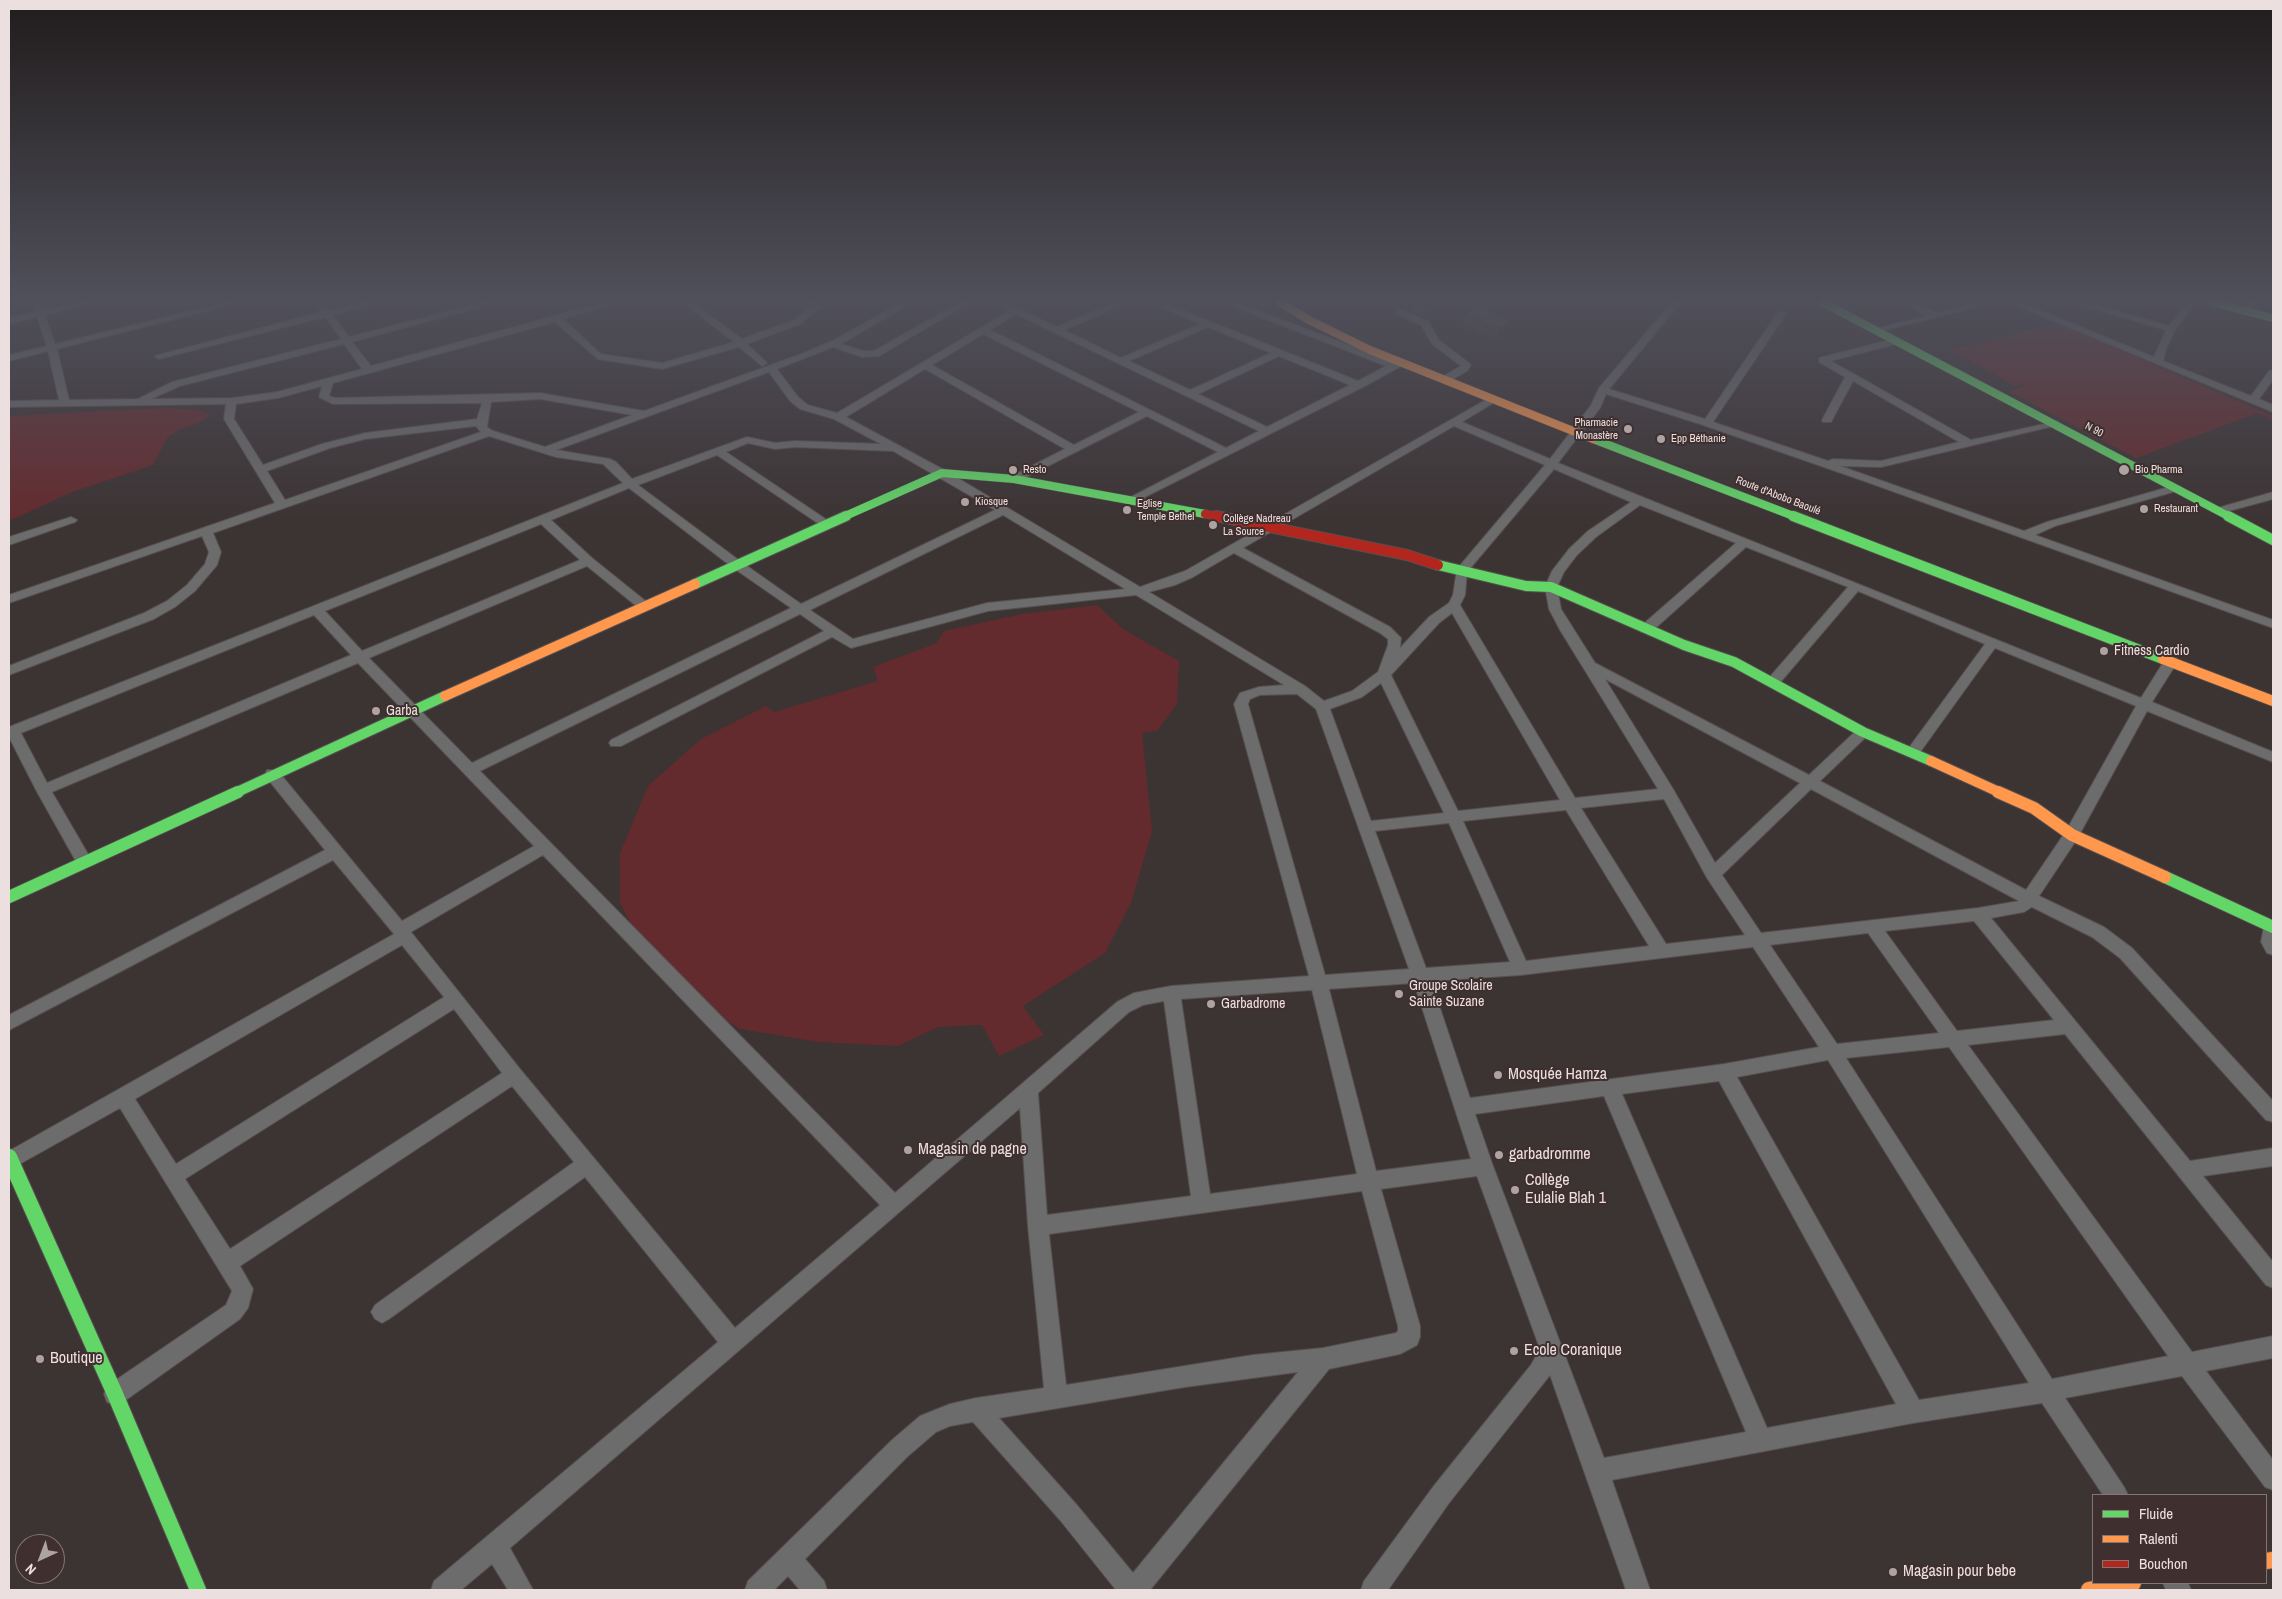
<!DOCTYPE html>
<meta charset="utf-8">
<style>
body{margin:0}
#map{position:relative;width:2282px;height:1599px;overflow:hidden;background:#3c3333;font-family:"Archivo Narrow",sans-serif}
canvas{display:block}
.frame{position:absolute;inset:0;border:10px solid #ebdfdf;pointer-events:none}
.legend{position:absolute;left:2092px;top:1494px;width:175px;height:90px;box-sizing:border-box;background:#402f2f;border:1px solid #847575;margin:0;padding:6px 9px;list-style:none;font-size:15px;color:#ebdfdf}
.legend li{display:flex;align-items:center;gap:10px;height:25px}
.legend b{width:25px;border:1px solid #847575}
.north{position:absolute;left:15px;top:1534px;width:50px;height:50px;box-sizing:border-box;background:#402f2f;border:1px solid #847575;border-radius:50%;rotate:223deg;font-size:14px;font-weight:700;line-height:20px;text-align:center;color:#ebdfdf}
.north::after{content:'';display:block;margin:auto;width:18px;height:22px;background:#aea3a3;clip-path:polygon(50% 0,100% 100%,50% 72%,0 100%)}
</style>
<div id="map">
<canvas width="2282" height="1599"></canvas>
<div class="frame"></div>
<ul class="legend">
<li><b style="height:6px;background:#63d668"></b>Fluide</li>
<li><b style="height:6px;background:#ff974d"></b>Ralenti</li>
<li><b style="height:6px;background:#b3261e"></b>Bouchon</li>
</ul>
<div class="north">N</div>
</div>
<script>
const ctx = document.querySelector('canvas').getContext('2d');
ctx.lineJoin = 'round';
function fillPath(path, color) {
  ctx.fillStyle = color;
  ctx.fill(path, 'evenodd');
}
function toPath(rows) {
  const path = new Path2D();
  for (const r of rows) {
    path.moveTo(r[0], r[1]);
    for (let i = 2; i < r.length; i += 2) path.lineTo(r[i], r[i + 1]);
  }
  return path;
}
function strokePath(path, color, width, dash) {
  ctx.strokeStyle = color;
  ctx.lineWidth = width;
  ctx.lineCap = dash ? 'butt' : 'round';
  ctx.setLineDash(dash || []);
  ctx.stroke(path);
}
function label(font, color, halo, rows, align = 'center') {
  ctx.font = font + ' "Archivo Narrow",sans-serif';
  ctx.lineWidth = 4;
  ctx.setLineDash([]);
  ctx.textBaseline = 'middle';
  ctx.strokeStyle = halo;
  ctx.fillStyle = color;
  for (const [text, x, y, turn = 0] of rows) {
    ctx.save();
    ctx.translate(x, y);
    ctx.rotate((+turn || 0) * Math.PI / 180);
    ctx.textAlign = isNaN(turn) ? turn : align;
    if (halo) ctx.strokeText(text, 0, 0);
    ctx.fillText(text, 0, 0);
    ctx.restore();
  }
}
fillPath(toPath([
 [2058,323,2273,416,2273,420,2258,413,2136,458,2010,392,2030,383,2015,386,1950,350],
 [165,408,198,410,210,414,199,423,180,429,167,438,153,465,72,492,9,521,9,416],
 [1097,605,1123,629,1179,661,1177,704,1157,731,1142,733,1152,831,1131,903,1105,953,1023,1006,1044,1035,999,1056,982,1025,938,1027,898,1046,819,1042,740,1029,662,981,620,903,620,853,648,786,701,739,766,706,774,712,878,681,873,667,937,643,944,631,1022,614]
]), '#642b2e');
const street = toPath([
 [32,302,41,302,43,310,78,302,95,302,45,315,55,344,227,302,243,302,57,349,69,400,138,399,172,382,341,339,325,317,159,359,154,356,322,312,315,302,324,302,330,311,363,302,379,302,333,315,349,337,483,302,499,302,352,342,371,366,605,302,620,302,563,319,601,354,662,363,734,342,682,302,692,302,742,339,794,320,810,307,805,302,815,302,821,307,800,324,747,344,767,363,762,366,739,347,662,369,598,359,555,322,333,383,329,396,335,398,540,393,644,411,801,354,834,340,902,302,913,302,841,344,863,351,874,351,960,302,971,302,879,356,862,357,833,347,777,369,798,397,808,405,837,413,1009,311,993,302,1005,302,1056,327,1117,302,1130,302,1064,330,1121,358,1200,324,1150,302,1162,302,1358,381,1386,366,1222,302,1235,302,1394,362,1403,361,1403,365,1363,387,1133,503,1129,502,1129,498,1218,452,1147,416,1018,481,1010,481,1010,477,1065,449,925,369,846,417,946,471,1140,587,1185,571,1489,398,1498,400,1462,422,1550,459,1591,405,1599,388,1672,302,1681,302,1609,389,1705,419,1778,312,1781,311,1786,314,1713,422,1828,461,1833,459,1881,461,1959,442,1853,381,1831,422,1823,422,1822,420,1845,377,1819,362,1819,358,1897,338,1900,339,1900,343,1831,361,1971,440,2058,421,2058,425,1881,467,1840,466,2024,531,2047,522,2172,486,2180,486,2180,490,2055,526,2035,535,2273,620,2273,628,1867,482,1703,425,1606,394,1600,408,1558,463,2141,698,2166,658,2176,658,2178,661,2152,702,2273,752,2273,762,2147,711,2077,839,2039,896,2104,927,2132,948,2273,1101,2273,1122,2266,1120,2120,958,2092,937,2032,907,2024,912,1991,918,2190,1161,2273,1148,2273,1166,2203,1176,2273,1262,2273,1288,2266,1285,2065,1034,1968,1045,2192,1352,2273,1336,2273,1358,2206,1371,2273,1460,2273,1490,2265,1487,2182,1376,2065,1398,2124,1487,2128,1495,2103,1495,2042,1403,1913,1423,1612,1480,1650,1590,1626,1590,1550,1375,1449,1503,1388,1590,1361,1590,1364,1581,1433,1487,1531,1365,1540,1349,1477,1176,1381,1189,1420,1326,1420,1337,1417,1345,1400,1354,1329,1369,1150,1590,1116,1590,1060,1520,973,1422,950,1426,936,1432,908,1456,805,1559,824,1581,827,1590,800,1590,788,1576,774,1590,745,1590,748,1581,892,1440,920,1416,950,1404,976,1398,1044,1388,1028,1226,1020,1108,510,1548,533,1590,508,1590,492,1564,461,1590,431,1590,434,1581,718,1342,585,1177,389,1319,382,1323,375,1319,371,1312,375,1305,574,1162,512,1086,240,1266,253,1289,248,1308,240,1319,123,1402,115,1405,107,1402,104,1394,107,1386,226,1305,232,1291,120,1108,9,1170,9,1151,394,934,333,860,9,1030,9,1015,325,850,267,778,265,774,267,770,277,770,402,921,534,846,358,663,52,792,92,861,90,865,84,867,78,865,36,790,9,737,9,727,623,483,603,464,556,457,489,436,213,533,221,552,217,565,195,591,175,607,154,619,9,675,9,666,144,613,167,601,187,585,205,564,209,552,202,536,9,603,9,595,275,503,224,419,226,404,9,407,9,401,59,400,48,351,9,361,9,355,47,346,37,317,9,324,9,318,35,312,32,302],
 [1016,314,1259,431,1226,448,990,330,1016,314],
 [1208,327,1271,353,1190,390,1129,361,1208,327],
 [983,334,1139,412,1074,445,932,365,983,334],
 [344,344,362,369,277,392,232,398,151,399,180,386,344,344],
 [1279,356,1350,385,1267,427,1198,394,1279,356],
 [769,372,790,401,800,409,834,419,881,444,795,441,775,443,747,437,632,479,616,462,610,459,556,450,769,372],
 [322,386,319,397,333,404,482,403,477,419,365,433,322,444,263,465,234,419,236,404,278,398,322,386],
 [540,399,632,415,545,447,493,431,487,427,491,402,540,399],
 [476,426,481,432,285,500,267,471,330,448,365,439,476,426],
 [1454,426,1545,465,1457,569,1453,595,1449,603,1429,617,1400,648,1401,638,1390,627,1243,548,1454,426],
 [748,443,775,449,795,447,893,451,995,510,801,604,740,561,638,485,717,455,822,526,830,526,830,522,726,452,748,443],
 [1554,469,1631,502,1588,531,1569,549,1552,571,1545,587,1549,609,1560,630,1658,789,1575,798,1460,605,1465,595,1467,572,1554,469],
 [629,488,732,567,791,608,472,763,369,658,587,566,640,609,648,609,650,606,648,603,592,558,551,520,629,488],
 [1640,505,1736,543,1641,626,1640,629,1641,632,1651,632,1746,547,1848,587,1768,679,1766,682,1768,685,1778,685,1858,591,1985,644,1908,749,1906,752,1908,755,1918,755,1995,648,2136,706,2066,831,2026,890,1820,781,1868,735,1870,732,1868,729,1858,729,1809,775,1595,663,1561,609,1557,587,1564,572,1577,555,1596,537,1640,505],
 [1003,515,1125,589,987,603,853,639,810,610,1003,515],
 [541,524,580,560,362,651,325,611,541,524],
 [1234,553,1380,633,1388,639,1388,645,1378,672,1352,691,1324,701,1305,686,1149,592,1175,585,1193,577,1234,553],
 [1136,595,1284,685,1259,687,1240,693,1234,704,1309,976,1171,986,1134,993,1117,1002,895,1193,480,771,800,614,824,631,611,740,609,743,611,746,621,746,832,637,851,648,988,611,1136,595],
 [1452,613,1560,800,1458,811,1391,675,1439,623,1452,613],
 [314,615,351,655,47,783,21,733,314,615],
 [1605,679,1800,783,1715,863,1673,789,1605,679],
 [1381,683,1444,813,1371,821,1330,709,1362,697,1381,683],
 [1297,694,1316,709,1409,969,1325,975,1248,704,1250,699,1260,695,1297,694],
 [1811,789,2019,901,1978,908,1761,933,1722,875,1811,789],
 [1664,799,1707,878,1745,935,1666,944,1581,808,1664,799],
 [1566,810,1649,946,1526,961,1463,821,1566,810],
 [1449,823,1510,962,1426,968,1375,831,1449,823],
 [543,855,880,1205,735,1328,520,1069,411,932,543,855],
 [1974,921,2054,1020,1957,1031,1885,931,1974,921],
 [1868,933,1939,1033,1837,1044,1770,945,1868,933],
 [402,945,444,997,176,1164,135,1099,402,945],
 [1753,947,1819,1047,1724,1064,1470,1098,1431,981,1521,975,1753,947],
 [1414,983,1471,1159,1376,1171,1329,989,1414,983],
 [1312,990,1357,1174,1210,1194,1181,999,1312,990],
 [1164,1001,1191,1196,1047,1215,1038,1093,1129,1012,1143,1005,1164,1001],
 [454,1009,502,1073,230,1249,185,1179,454,1009],
 [1949,1047,2168,1356,2052,1379,1846,1058,1949,1047],
 [1828,1060,2029,1383,1919,1400,1737,1077,1828,1060],
 [1719,1081,1896,1404,1767,1428,1622,1094,1719,1081],
 [1604,1096,1746,1432,1604,1458,1493,1166,1475,1114,1604,1096],
 [1362,1191,1398,1326,1398,1331,1396,1333,1323,1348,1253,1355,1066,1385,1049,1234,1362,1191],
 [1298,1372,1133,1573,1076,1504,999,1418,1185,1387,1298,1372],
 [1902,302,1913,302,1936,313,1980,302,1996,302,1874,333,1874,329,1926,316,1902,302],
 [2008,302,2020,302,2154,357,2166,330,2070,302,2085,302,2169,326,2187,302,2196,302,2175,330,2166,349,2163,361,2251,396,2269,371,2273,370,2273,380,2259,399,2273,405,2273,412,2008,302],
 [2248,302,2257,302,2249,313,2243,313,2241,311,2248,302],
 [1396,310,1402,310,1428,321,1439,340,1469,363,1471,365,1467,371,1448,382,1440,382,1440,378,1461,366,1432,344,1421,325,1396,314,1396,310],
 [2273,492,2273,499,2218,514,2212,511,2214,509,2273,492],
 [71,517,77,520,75,522,9,545,9,537,71,517],
 [2272,920,2273,920,2273,955,2267,953,2261,942,2264,926,2266,921,2272,920],
 [2163,1583,2188,1583,2191,1590,2166,1590,2163,1583]
]);
const fastFar3 = toPath([
 [1822,302,2230,517],
 [2211,302,2273,318],
 [1593,439,1796,517],
 [843,517,942,473,1014,479,1205,514]
]);
const fastFar2 = toPath([
 [1793,516,2163,659],
 [2228,516,2273,540],
 [1438,565,1526,586,1551,587,1684,645,1734,662,1863,732,1931,761],
 [695,584,846,516],
 [235,793,445,696]
]);
const fastFar1 = toPath([
 [2165,877,2273,927],
 [9,897,238,792]
]);
const fast = toPath([
 [9,1157,115,1394,198,1590]
]);
const slowFar3 = toPath([
 [1280,302,1309,320,1370,350,1593,439]
]);
const slowFar2 = toPath([
 [2163,659,2273,701],
 [445,696,695,584],
 [1931,761,2001,793]
]);
const slowFar1 = toPath([
 [1998,792,2034,808,2072,835,2165,877]
]);
const slow = toPath([
 [2266,1561,2273,1560],
 [2089,1590,2133,1583]
]);
const jamFar1 = toPath([
 [1205,514,1222,517]
]);
const jam = toPath([
 [1216,516,1407,555,1438,565]
]);
strokePath(street, '#574f4f', 2);
strokePath(fastFar3, '#574f4f', 9);
strokePath(fastFar2, '#574f4f', 12);
strokePath(fastFar1, '#574f4f', 14);
strokePath(fast, '#574f4f', 18);
strokePath(slowFar3, '#574f4f', 9);
strokePath(slowFar2, '#574f4f', 12);
strokePath(slowFar1, '#574f4f', 14);
strokePath(slow, '#574f4f', 18);
strokePath(jamFar1, '#574f4f', 9);
strokePath(jam, '#574f4f', 12);
fillPath(street, '#6c6c6c');
strokePath(fastFar3, '#63d668', 8);
strokePath(fastFar2, '#63d668', 10);
strokePath(fastFar1, '#63d668', 12);
strokePath(fast, '#63d668', 16);
strokePath(slowFar3, '#ff974d', 8);
strokePath(slowFar2, '#ff974d', 10);
strokePath(slowFar1, '#ff974d', 12);
strokePath(slow, '#ff974d', 16);
strokePath(jamFar1, '#b3261e', 8);
strokePath(jam, '#b3261e', 10);
fillPath(toPath([
 [1413,302,1438,302,1436,310,1424,317,1411,312],
 [1495,313,1495,316,1508,332,1497,340,1478,333,1478,332,1462,326,1464,315]
]), '#443e3d');
fillPath(toPath([
 [1432,302,1438,302,1436,310,1424,317,1426,306],
 [1511,321,1508,332,1497,340,1499,328]
]), '#373232');
const building = toPath([
 [1416,302,1432,302,1426,306,1416,302],
 [1477,307,1495,313,1485,319,1492,315,1511,321,1499,328,1480,322,1482,321,1464,315,1477,307]
]);
fillPath(building, '#4f4847');
strokePath(building, '#373232', 1);
const sky = ctx.createLinearGradient(0, 0, 0, 526);
sky.addColorStop(0, '#211c1c');
sky.addColorStop(0.57, '#50505b');
sky.addColorStop(1, '#50505b00');
ctx.fillStyle = sky;
ctx.fillRect(0, 0, 2282, 526);
for (const [x, y, r, color] of [
 [1628,429,5,"#aea3a3"],
 [1661,439,5,"#aea3a3"],
 [1013,470,5,"#aea3a3"],
 [2124,470,6,"#aea3a3"],
 [965,502,5,"#aea3a3"],
 [2144,509,5,"#aea3a3"],
 [1127,510,5,"#aea3a3"],
 [1213,525,5,"#aea3a3"],
 [2104,651,5,"#aea3a3"],
 [376,711,5,"#aea3a3"],
 [1399,994,5,"#aea3a3"],
 [1211,1004,5,"#aea3a3"],
 [1498,1075,5,"#aea3a3"],
 [908,1150,5,"#aea3a3"],
 [1499,1155,5,"#aea3a3"],
 [1515,1190,5,"#aea3a3"],
 [1514,1351,5,"#aea3a3"],
 [40,1359,5,"#aea3a3"],
 [1893,1572,5,"#aea3a3"]
]) {
  const dot = new Path2D();
  dot.arc(x, y, r, 0, 2 * Math.PI);
  ctx.fillStyle = color;
  ctx.fill(dot);
  strokePath(dot, '#402f2f', 2);
}
label('11px', '#ebdfdf', '#402f2f', [
 ["Pharmacie",1618,423,"right"],
 ["Monastère",1618,436,"right"],
 ["Epp Béthanie",1671,439],
 ["Resto",1023,470],
 ["Bio Pharma",2135,470],
 ["Kiosque",975,502],
 ["Eglise",1137,504],
 ["Temple Bethel",1137,517],
 ["Restaurant",2154,509],
 ["Collège Nadreau",1223,519],
 ["La Source",1223,532]
], 'left');
label('11px', '#ebdfdf', '#402f2f', [
 ["N 90",2094,430,28],
 ["Route d'Abobo Baoulé",1778,496,21]
]);
label('14px', '#ebdfdf', '#402f2f', [
 ["Fitness Cardio",2114,651],
 ["Garba",386,711],
 ["Groupe Scolaire",1409,986],
 ["Sainte Suzane",1409,1002],
 ["Garbadrome",1221,1004]
], 'left');
label('16px', '#ebdfdf', '#402f2f', [
 ["Mosquée Hamza",1508,1075],
 ["Magasin de pagne",918,1150],
 ["garbadromme",1509,1155],
 ["Collège",1525,1181],
 ["Eulalie Blah 1",1525,1199],
 ["Ecole Coranique",1524,1351],
 ["Boutique",50,1359],
 ["Magasin pour bebe",1903,1572]
], 'left');
</script>
